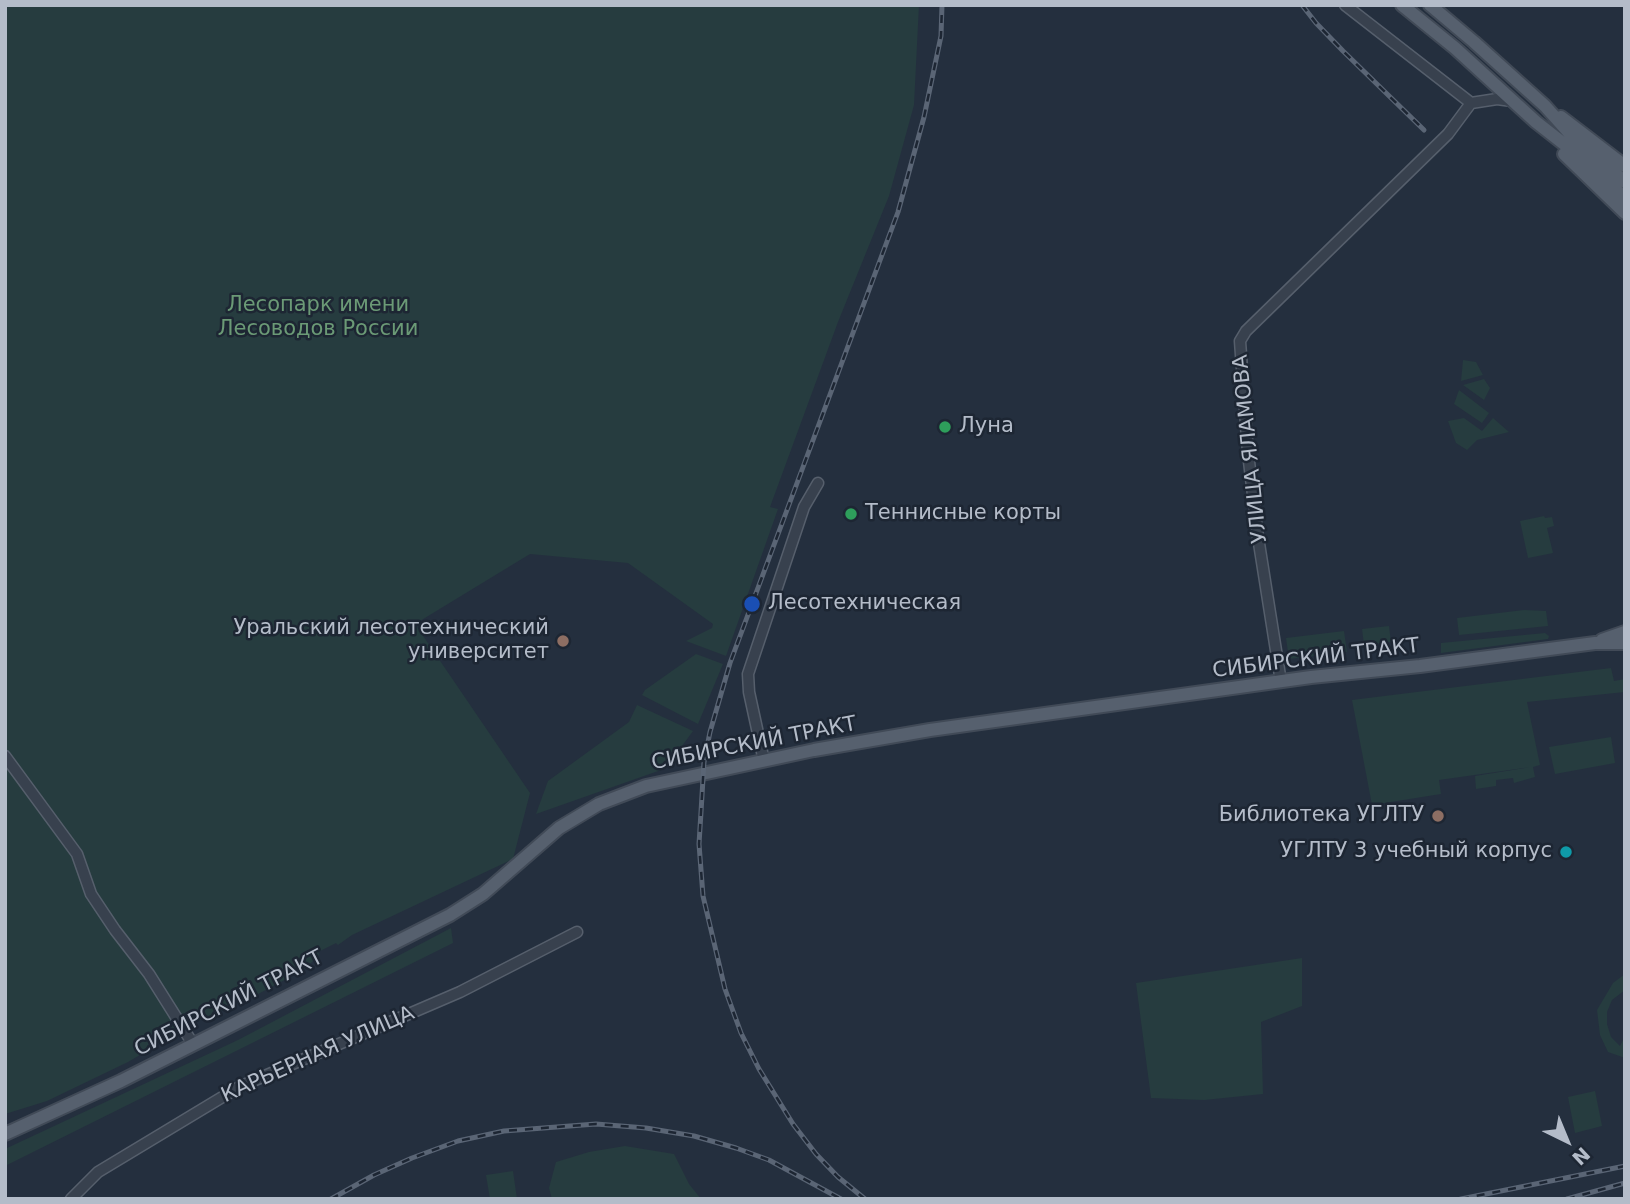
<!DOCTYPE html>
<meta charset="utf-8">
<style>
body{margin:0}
#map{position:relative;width:1630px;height:1204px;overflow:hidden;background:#242f3e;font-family:"DejaVu Sans",sans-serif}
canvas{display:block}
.frame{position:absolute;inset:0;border:7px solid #b4bcc9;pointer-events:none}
.north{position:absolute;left:1532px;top:1106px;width:70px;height:70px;-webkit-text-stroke:5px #1d2633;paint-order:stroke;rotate:137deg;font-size:19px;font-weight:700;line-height:28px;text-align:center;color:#b4bcc9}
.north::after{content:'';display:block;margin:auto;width:24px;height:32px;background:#b4bcc9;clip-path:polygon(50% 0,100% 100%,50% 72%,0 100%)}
</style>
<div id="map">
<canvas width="1630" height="1204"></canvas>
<div class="frame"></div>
<div class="north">N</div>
</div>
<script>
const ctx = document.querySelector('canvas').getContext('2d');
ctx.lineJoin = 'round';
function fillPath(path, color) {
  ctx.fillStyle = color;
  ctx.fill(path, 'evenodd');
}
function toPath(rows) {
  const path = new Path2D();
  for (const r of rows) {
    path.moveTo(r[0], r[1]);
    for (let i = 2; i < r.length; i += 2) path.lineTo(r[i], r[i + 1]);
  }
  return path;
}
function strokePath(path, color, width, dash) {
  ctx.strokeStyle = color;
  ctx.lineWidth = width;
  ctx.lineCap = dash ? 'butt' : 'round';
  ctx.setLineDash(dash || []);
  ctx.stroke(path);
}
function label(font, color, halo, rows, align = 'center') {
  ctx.font = font + ' "DejaVu Sans",sans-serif';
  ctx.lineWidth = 5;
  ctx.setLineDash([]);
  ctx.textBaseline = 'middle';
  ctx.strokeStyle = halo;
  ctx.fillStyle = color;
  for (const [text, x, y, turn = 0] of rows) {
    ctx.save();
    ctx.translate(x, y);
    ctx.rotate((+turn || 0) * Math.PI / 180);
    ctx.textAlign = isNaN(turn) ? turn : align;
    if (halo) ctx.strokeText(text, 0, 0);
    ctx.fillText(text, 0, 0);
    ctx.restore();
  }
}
fillPath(toPath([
 [5,5,919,5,914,105,889,196,838,322,770,507,778,509,726,656,686,641,712,628,713,624,628,563,530,554,415,624,530,793,513,859,352,935,338,945,336,943,318,952,319,955,305,969,260,993,194,1023,128,1062,47,1101,5,1114],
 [1463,360,1476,362,1483,375,1461,381],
 [1484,379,1490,388,1484,400,1463,385],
 [1459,390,1489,413,1482,423,1454,404],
 [1464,418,1482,431,1493,418,1509,432,1477,440,1467,450,1456,443,1448,421],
 [1544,516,1545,518,1552,517,1554,526,1547,528,1553,553,1528,558,1520,521],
 [1524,610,1546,611,1548,626,1459,635,1457,618],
 [1389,626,1391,642,1364,645,1362,629],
 [1344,631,1347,652,1289,659,1286,638],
 [1545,633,1549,636,1548,639,1441,653,1441,643],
 [696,654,723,664,698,724,642,695,645,690],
 [1611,668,1614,681,1625,679,1625,692,1527,702,1540,765,1533,767,1535,777,1514,783,1513,778,1496,780,1496,786,1476,789,1475,776,1531,767,1439,780,1441,794,1372,805,1352,700],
 [637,705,693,731,671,761,661,770,536,814,548,781,629,722],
 [1611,737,1615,763,1555,774,1549,747],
 [451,928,453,943,5,1166,5,1149,238,1040],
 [1302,958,1302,1006,1261,1022,1263,1094,1204,1100,1151,1098,1136,983],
 [1625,974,1625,990,1612,1000,1607,1012,1607,1024,1611,1037,1620,1046,1625,1036,1625,1058,1608,1052,1600,1035,1597,1010,1613,983],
 [1595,1091,1602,1126,1575,1133,1568,1097],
 [625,1146,674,1154,689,1184,701,1199,552,1199,549,1188,556,1162,589,1152],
 [513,1171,517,1199,490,1199,486,1175]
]), '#263c3f');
const minor = toPath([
 [1345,5,1471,103],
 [1281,682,1258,537,1248,453,1240,341,1246,331,1448,134,1471,103,1497,99,1512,101],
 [5,756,77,854,91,894,115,930,149,974,193,1044],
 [764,761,749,692,748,674,804,507,818,483],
 [71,1199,98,1172,239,1087,460,992,577,932]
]);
const major = toPath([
 [1402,5,1455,48,1536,122,1564,144,1625,198],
 [1430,5,1474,42,1545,106,1571,135,1625,182],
 [1561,117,1625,166],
 [1564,154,1625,213],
 [1602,640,1625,632],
 [5,1134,121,1081,450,915,483,894,559,828,599,804,646,786,814,750,930,730,1311,677,1420,666,1595,643,1625,643]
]);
strokePath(minor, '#565f6c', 13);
strokePath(major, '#414a57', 16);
strokePath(minor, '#38414e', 10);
strokePath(major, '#56606e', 12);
const rail = toPath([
 [1302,5,1316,23,1343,51,1424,130],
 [331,1199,374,1175,412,1158,458,1141,504,1131,596,1124,646,1128,694,1136,736,1148,769,1160,841,1199],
 [865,1199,838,1177,816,1154,793,1124,759,1069,741,1033,725,989,703,896,699,844,701,812,704,762,710,732,730,663,898,212,924,117,941,36,942,5],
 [1461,1199,1625,1166],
 [1567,1199,1625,1183]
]);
strokePath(rail, '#5a6575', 5);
strokePath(rail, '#1d2633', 2.5, [8]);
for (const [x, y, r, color] of [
 [945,427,7,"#2e9e5b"],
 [851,514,7,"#2e9e5b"],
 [752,604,9,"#1a4fb4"],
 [563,641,7,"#8d6e63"],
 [1438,816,7,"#8d6e63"],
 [1566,852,7,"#0f9aa8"]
]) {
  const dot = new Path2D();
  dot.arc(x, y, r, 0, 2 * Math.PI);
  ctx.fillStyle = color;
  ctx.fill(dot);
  strokePath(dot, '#1d2633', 2.5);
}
label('21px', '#6b9a76', '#1d2633', [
 ["Лесопарк имени",318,306],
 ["Лесоводов России",318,330]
]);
label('21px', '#b4bcc9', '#1d2633', [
 ["Луна",959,427],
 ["Теннисные корты",865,514],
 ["Лесотехническая",768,604],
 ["Уральский лесотехнический",549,629,"right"],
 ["университет",549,653,"right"],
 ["Библиотека УГЛТУ",1424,816,"right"],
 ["УГЛТУ 3 учебный корпус",1552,852,"right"]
], 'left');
label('21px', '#b4bcc9', '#1d2633', [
 ["УЛИЦА ЯЛАМОВА",1251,449,-96],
 ["СИБИРСКИЙ ТРАКТ",1316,659,-7],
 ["СИБИРСКИЙ ТРАКТ",754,744,-11],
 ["СИБИРСКИЙ ТРАКТ",229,1004,-27],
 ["КАРЬЕРНАЯ УЛИЦА",318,1055,-24]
]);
</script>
